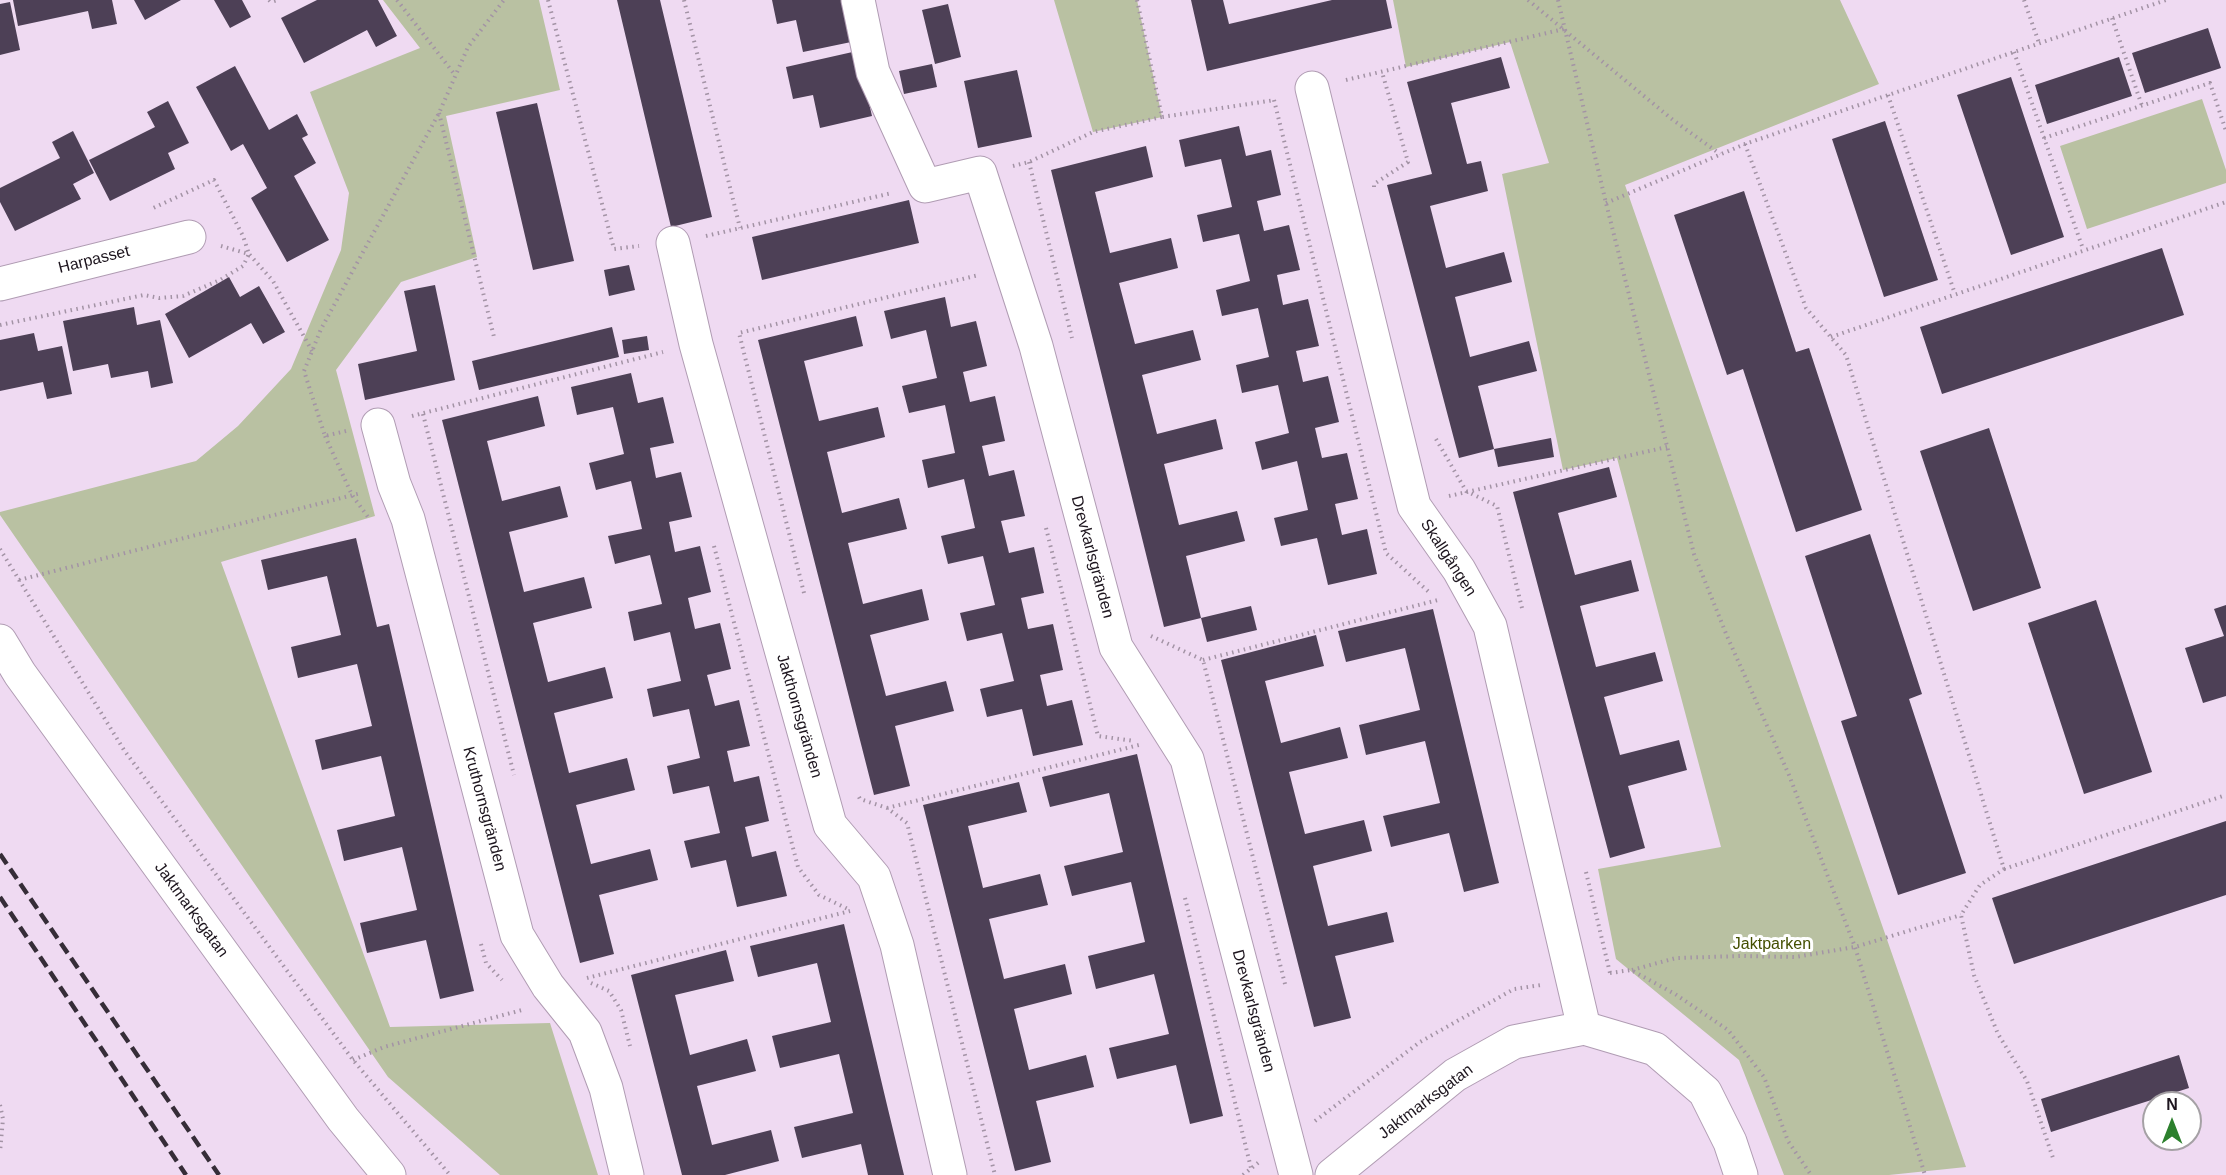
<!DOCTYPE html>
<meta charset="utf-8">
<style>
body{margin:0}
#map{position:relative;width:2226px;height:1175px;overflow:hidden;background:#efdaf2;font-family:Helvetica,sans-serif}
canvas{display:block}
.north{position:absolute;left:2142px;top:1091px;width:60px;height:60px;box-sizing:border-box;background:#fff;border:2px solid #a5a1a5;border-radius:50%;rotate:0deg;font-size:16px;font-weight:700;line-height:24px;text-align:center;color:#1d151e}
.north::after{content:'';display:block;margin:auto;width:21px;height:27px;background:#2c802d;clip-path:polygon(50% 0,100% 100%,50% 72%,0 100%)}
</style>
<div id="map">
<canvas width="2226" height="1175"></canvas>
<div class="north">N</div>
</div>
<script>
const ctx = document.querySelector('canvas').getContext('2d');
ctx.lineJoin = 'round';
function fillPath(path, color) {
  ctx.fillStyle = color;
  ctx.fill(path, 'evenodd');
}
function toPath(rows) {
  const path = new Path2D();
  for (const r of rows) {
    path.moveTo(r[0], r[1]);
    for (let i = 2; i < r.length; i += 2) path.lineTo(r[i], r[i + 1]);
  }
  return path;
}
function strokePath(path, color, width, dash) {
  ctx.strokeStyle = color;
  ctx.lineWidth = width;
  ctx.lineCap = dash ? 'butt' : 'round';
  ctx.setLineDash(dash || []);
  ctx.stroke(path);
}
function label(font, color, halo, rows, align = 'center') {
  ctx.font = font + ' Helvetica,sans-serif';
  ctx.lineWidth = 6;
  ctx.setLineDash([]);
  ctx.textBaseline = 'middle';
  ctx.strokeStyle = halo;
  ctx.fillStyle = color;
  for (const [text, x, y, turn = 0] of rows) {
    ctx.save();
    ctx.translate(x, y);
    ctx.rotate((+turn || 0) * Math.PI / 180);
    ctx.textAlign = isNaN(turn) ? turn : align;
    if (halo) ctx.strokeText(text, 0, 0);
    ctx.fillText(text, 0, 0);
    ctx.restore();
  }
}
fillPath(toPath([
 [383,0,539,0,560,90,446,116,477,257,401,282,336,370,375,516,221,562,390,1027,550,1023,598,1175,500,1175,388,1077,0,515,0,512,196,461,238,426,291,369,341,250,349,193,310,92,420,48],
 [1054,0,1137,0,1162,117,1093,132],
 [1393,0,1840,0,1879,84,1625,185,1966,1167,1889,1175,1784,1175,1739,1060,1616,959,1598,869,1721,847,1617,458,1563,470,1502,174,1549,163,1510,42,1406,67],
 [2202,99,2226,170,2226,183,2087,229,2060,146]
]), '#b9c1a2');
fillPath(toPath([
 [13,0,112,0,117,24,92,29,88,11,18,26],
 [134,0,181,0,145,20],
 [214,0,242,0,251,17,230,28],
 [317,0,378,0,397,36,376,47,367,30,304,63,281,18],
 [617,0,660,0,712,217,671,227],
 [772,0,847,0,856,41,803,52,796,20,777,24],
 [1191,0,1223,0,1229,24,1332,0,1386,0,1392,28,1207,71],
 [10,2,20,50,0,55,0,4],
 [948,4,961,57,935,64,922,10],
 [2208,28,2221,68,2145,93,2132,53],
 [857,51,872,116,820,128,813,95,793,99,786,67],
 [1501,57,1510,88,1451,103,1467,164,1481,161,1488,191,1430,206,1446,268,1504,252,1512,282,1455,297,1470,357,1529,341,1537,371,1478,386,1494,449,1459,458,1387,185,1432,174,1407,82],
 [2119,57,2132,96,2047,124,2035,85],
 [932,64,937,87,904,94,899,71],
 [235,66,269,130,297,114,308,135,302,138,316,163,294,176,329,240,287,262,251,198,267,188,243,144,231,151,196,87],
 [1017,70,1032,137,978,148,964,81],
 [2011,77,2064,237,2011,255,1957,95],
 [168,101,189,143,168,153,175,169,110,201,89,160,155,127,147,112],
 [537,103,574,261,533,270,496,112],
 [1885,121,1938,280,1884,297,1832,139],
 [1239,126,1246,156,1271,150,1281,195,1257,201,1264,231,1289,225,1300,270,1277,275,1283,305,1308,299,1319,346,1296,351,1303,382,1328,376,1339,422,1315,428,1322,458,1347,453,1358,499,1335,504,1342,535,1367,529,1377,574,1328,585,1317,538,1281,546,1274,518,1308,510,1297,461,1262,470,1255,442,1289,433,1278,385,1242,393,1236,365,1269,357,1258,308,1222,316,1216,290,1250,281,1239,234,1203,242,1197,215,1232,207,1221,159,1185,167,1179,140],
 [73,131,94,173,73,184,81,199,15,231,0,202,0,188,60,158,52,142],
 [1146,146,1153,177,1095,192,1110,253,1171,238,1178,268,1119,283,1135,344,1193,330,1201,360,1142,375,1157,434,1216,419,1223,449,1164,464,1179,525,1237,511,1245,541,1186,556,1201,618,1164,627,1051,170],
 [1744,191,1796,352,1809,348,1862,510,1796,532,1743,369,1727,375,1674,215],
 [909,200,919,243,762,280,752,237],
 [2162,248,2184,315,1942,394,1920,327],
 [629,265,635,290,609,296,604,270],
 [229,277,240,297,259,286,285,332,263,344,251,323,189,358,165,314],
 [435,285,455,380,365,400,358,364,417,351,404,291],
 [945,297,951,327,976,321,987,366,963,372,970,402,995,396,1005,441,982,446,989,476,1014,470,1025,516,1001,521,1009,553,1034,547,1044,593,1021,598,1028,629,1053,624,1063,670,1040,675,1047,706,1072,700,1083,745,1033,756,1022,709,987,717,980,689,1014,681,1002,633,967,641,960,613,995,605,983,556,948,564,941,536,975,528,964,479,928,488,922,460,955,453,945,405,909,413,902,386,937,378,926,330,891,339,884,311],
 [134,307,137,325,160,320,173,383,151,388,148,371,111,378,108,364,73,371,63,321],
 [856,316,863,346,804,361,819,421,878,407,885,437,827,452,842,513,899,498,907,529,848,543,863,604,922,589,929,620,870,635,886,696,946,681,954,711,895,726,910,786,874,795,758,340],
 [612,327,619,357,479,390,472,361],
 [34,333,38,351,62,346,72,394,47,399,43,382,0,391,0,340],
 [647,336,649,350,624,354,622,340],
 [631,373,638,403,663,397,674,443,650,448,656,478,681,472,692,517,669,522,675,552,700,546,711,592,688,598,695,629,720,623,731,669,707,675,715,706,739,700,750,746,727,751,734,782,759,776,769,821,745,827,752,857,776,851,787,896,737,907,726,860,691,868,684,841,720,833,709,786,673,794,667,766,700,758,689,709,653,717,647,689,681,681,670,632,634,641,628,612,662,604,650,555,615,564,608,536,642,529,631,481,596,490,589,463,624,454,613,407,577,415,571,387],
 [538,396,545,426,487,441,502,501,560,486,568,517,509,532,524,592,584,577,592,608,533,623,548,682,605,667,613,698,554,713,569,773,627,758,635,790,576,805,591,864,650,849,658,880,599,895,614,954,580,963,442,420],
 [1989,428,2041,588,1973,611,1920,451],
 [1551,438,1554,457,1498,467,1494,449],
 [1609,467,1617,497,1558,513,1575,575,1631,560,1639,591,1580,606,1596,667,1655,652,1663,681,1604,697,1620,755,1679,740,1687,770,1628,786,1645,848,1610,858,1513,492],
 [1870,534,1922,694,1909,699,1966,873,1898,895,1841,721,1857,716,1805,556],
 [356,538,377,627,389,624,474,991,440,999,426,940,367,953,360,923,417,910,402,847,344,861,337,830,395,816,381,756,322,770,315,740,372,726,357,664,298,678,291,647,341,635,327,576,268,590,261,560],
 [2096,600,2152,772,2084,794,2028,623],
 [2226,605,2226,696,2203,703,2185,648,2224,636,2214,609],
 [1251,606,1257,630,1207,642,1201,618],
 [1433,609,1499,883,1464,892,1449,833,1391,847,1383,816,1440,803,1425,741,1366,755,1359,725,1420,710,1405,648,1346,662,1338,631],
 [1316,635,1324,666,1265,681,1281,743,1340,727,1348,758,1289,772,1305,834,1364,820,1372,851,1313,866,1328,926,1387,912,1394,942,1335,956,1351,1018,1314,1027,1221,660],
 [1137,754,1223,1116,1190,1124,1176,1065,1117,1079,1109,1048,1169,1034,1154,974,1096,989,1088,956,1145,942,1131,882,1072,896,1064,866,1123,852,1109,793,1050,807,1042,777],
 [1019,782,1027,812,968,826,983,888,1040,874,1048,905,989,919,1004,979,1065,964,1072,994,1014,1009,1029,1070,1086,1055,1094,1087,1036,1101,1051,1162,1015,1171,923,805],
 [2226,821,2226,895,2014,964,1992,898],
 [844,924,887,1105,904,1175,868,1175,861,1144,802,1158,794,1127,853,1113,839,1054,780,1068,772,1036,831,1022,817,963,758,977,750,946],
 [726,950,734,981,675,995,690,1055,747,1039,756,1071,697,1086,712,1145,771,1130,779,1161,725,1175,682,1175,631,975],
 [2179,1055,2189,1088,2051,1132,2041,1099]
]), '#4d4056');
const minor = toPath([
 [858,0,873,72,925,186,980,173,1036,346,1116,647,1187,759,1296,1175],
 [1312,88,1414,506,1459,570,1490,626,1584,1028],
 [673,243,696,344,830,825,874,877,897,945,950,1175],
 [0,284,189,237],
 [378,425,394,484,408,519,517,935,548,986,585,1032,606,1088,627,1175],
 [0,641,20,674,343,1119,389,1175],
 [1332,1175,1455,1075,1514,1042,1584,1028,1655,1049,1705,1092,1730,1142,1741,1175]
]);
strokePath(minor, '#b09cb3', 35);
strokePath(toPath([
 [269,0,271,2,277,0],
 [397,0,455,75],
 [548,0,614,249,639,246],
 [684,0,740,228],
 [1137,0,1162,117,1275,100],
 [1528,0,1673,120,1720,154],
 [1558,0,1606,203,1694,554,1727,636,1789,775,1855,947,1925,1175],
 [2024,0,2039,43],
 [2112,18,2142,106],
 [2014,52,2083,249],
 [1346,80,1564,29],
 [1888,95,1955,294],
 [1274,100,1386,553,1431,594],
 [439,113,494,337],
 [2044,138,2210,83,2226,131],
 [1745,144,1806,308,1846,355,2004,869,1980,885,1961,915,1974,975,1998,1034,2027,1081,2054,1161],
 [1029,162,1072,338],
 [1013,166,1029,162,1093,132,1162,117],
 [1374,187,1374,184,1408,162,1382,72],
 [1606,203,1745,144,2166,0],
 [706,236,892,193],
 [221,246,249,254,273,281,312,351],
 [0,325,144,295,159,298,183,296,220,280,243,266,249,254,243,236,214,180,151,209],
 [1831,337,2226,202],
 [423,414,514,775],
 [412,416,663,352],
 [346,431,325,436,304,371,321,329,439,113,468,47,504,0],
 [325,436,352,495,368,517],
 [1436,439,1466,491,1497,506,1522,608],
 [1449,496,1667,447],
 [1046,528,1098,736,1134,741],
 [714,546,798,867,819,895,850,910],
 [0,549,124,750,353,1060,450,1175],
 [19,580,361,493],
 [804,593,739,333,979,275],
 [1151,636,1203,660,1285,984],
 [1203,660,1438,600],
 [859,797,860,799,887,808,907,823,995,1175],
 [887,808,1139,745],
 [2004,869,2226,795],
 [1586,872,1610,973],
 [1185,898,1251,1168],
 [481,944,486,963,502,980],
 [1632,970,1676,958,1740,956,1795,957,1855,947,1961,915],
 [1610,973,1631,970,1675,994,1728,1030,1764,1077,1788,1141,1811,1175],
 [587,978,850,911],
 [591,983,609,991,621,1010,630,1046],
 [353,1060,384,1047,522,1010],
 [0,1105,3,1119,0,1152],
 [1315,1121,1420,1042,1514,989,1541,985],
 [1243,1175,1259,1162]
]), '#a393a5', 4, [1.5, 4.5]);
strokePath(minor, '#fff', 33);
strokePath(toPath([
 [0,854,219,1175],
 [0,897,186,1175]
]), '#362d38', 4.5, [12, 6]);
label('16px', '#1d151e', '#fff', [
 ["Harpasset",94,260,-14],
 ["Drevkarlsgränden",1092,557,75],
 ["Skallgången",1448,558,57],
 ["Jakthornsgränden",799,716,74],
 ["Kruthornsgränden",484,809,75],
 ["Jaktmarksgatan",191,910,54],
 ["Drevkarlsgränden",1253,1011,75],
 ["Jaktmarksgatan",1426,1102,-37]
]);
label('16px', '#434f00', '#fff', [
 ["Jaktparken",1772,945]
]);
</script>
